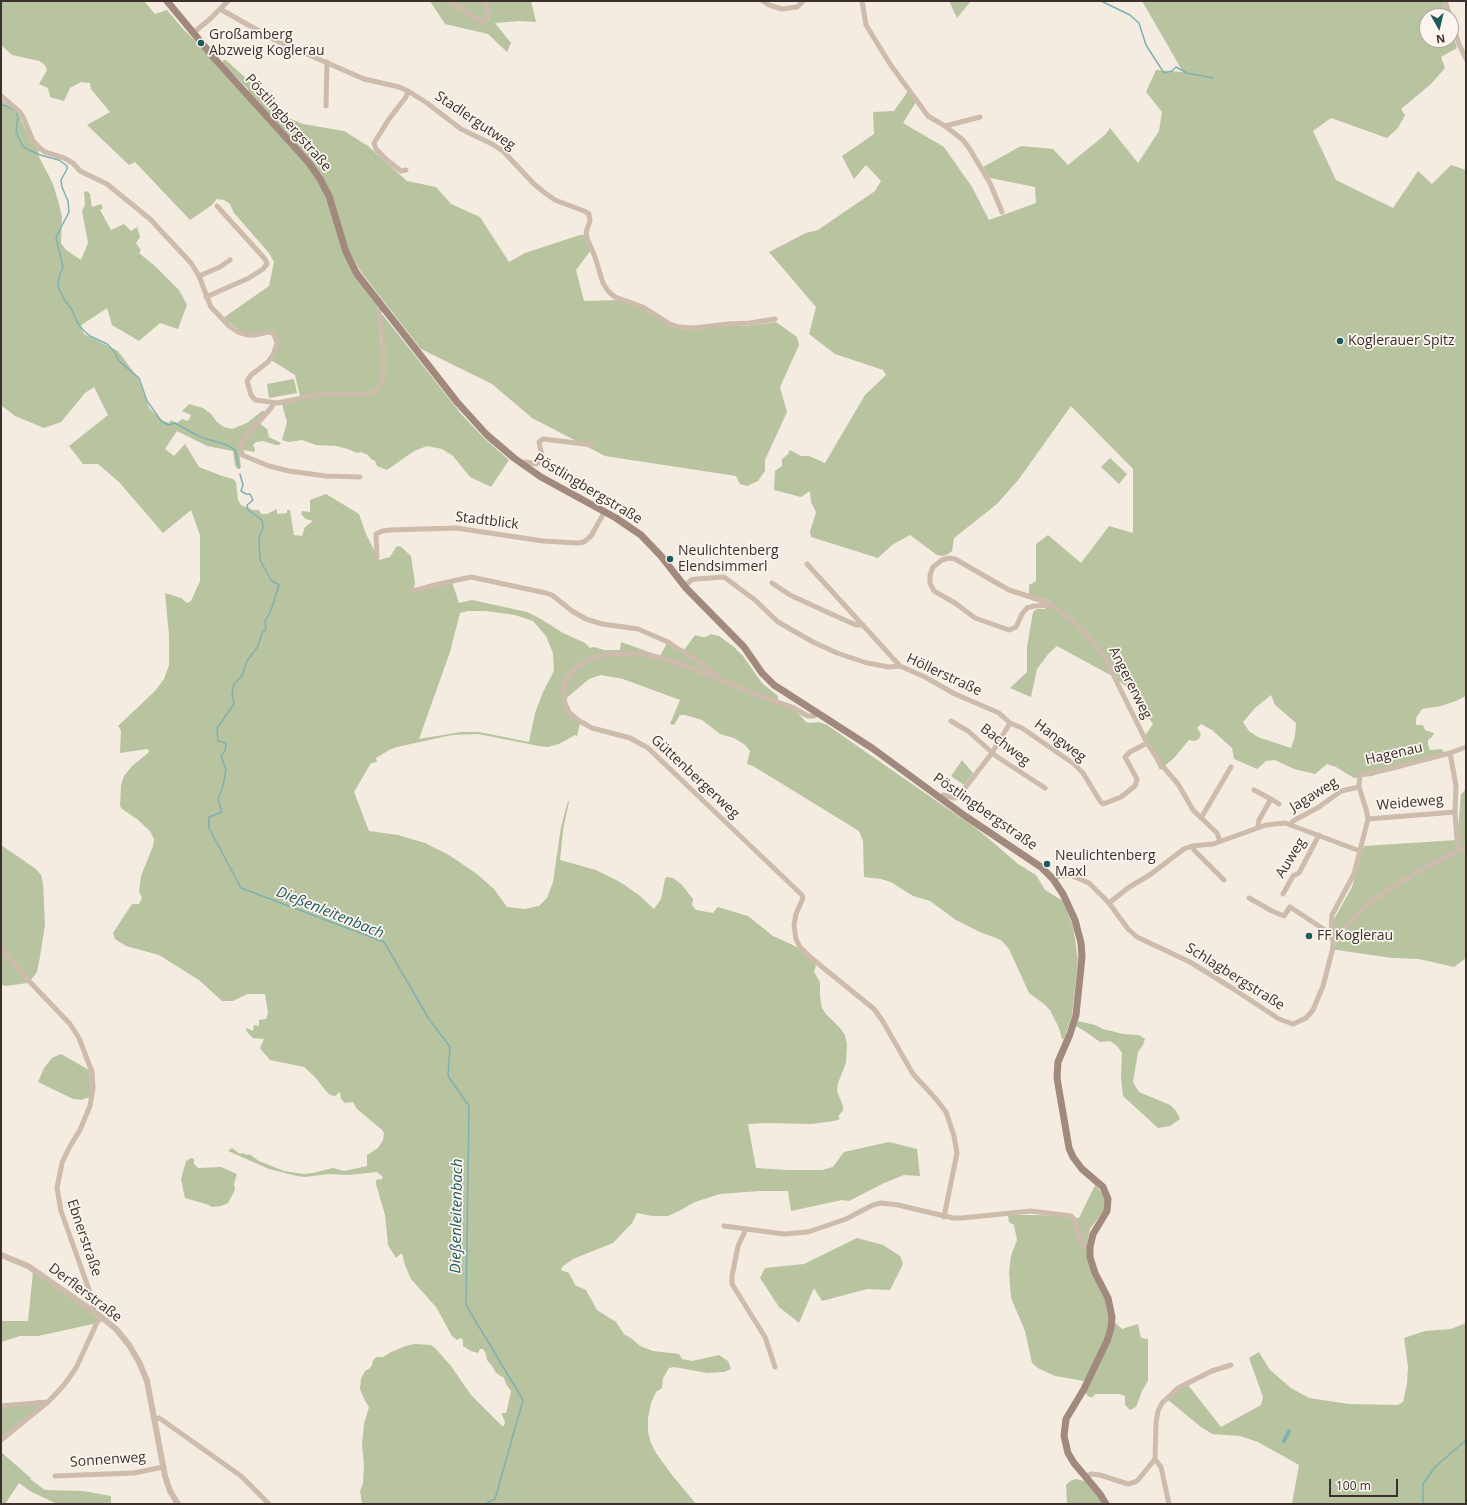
<!DOCTYPE html>
<meta charset="utf-8">
<style>
body{margin:0}
#map{position:relative;width:1467px;height:1505px;overflow:hidden;background:#f4ebe1;font-family:"Open Sans",sans-serif}
canvas{display:block}
.frame{position:absolute;inset:0;border:2px solid #3b302b;pointer-events:none}
.north{position:absolute;left:1419px;top:8px;width:40px;height:40px;box-sizing:border-box;background:#fbf5ee;border:1px solid #aea6a0;border-radius:50%;rotate:172deg;font-size:11px;font-weight:700;line-height:16px;text-align:center;color:#3b302b}
.north::after{content:'';display:block;margin:auto;width:14px;height:18px;background:#1f5a5e;clip-path:polygon(50% 0,100% 100%,50% 72%,0 100%)}
.scale{position:absolute;left:1329px;top:1479px;width:69px;height:18px;box-sizing:border-box;border:2px solid #3b302b;border-top:0;padding-left:5px;font-size:12px;line-height:14px;white-space:nowrap;color:#3b302b;-webkit-text-stroke:3px #fbf5ee;paint-order:stroke}
</style>
<div id="map">
<canvas width="1467" height="1505"></canvas>
<div class="frame"></div>
<div class="north">N</div>
<div class="scale">100 m</div>
</div>
<script>
const ctx = document.querySelector('canvas').getContext('2d');
ctx.lineJoin = 'round';
function fillPath(path, color) {
  ctx.fillStyle = color;
  ctx.fill(path, 'evenodd');
}
function toPath(rows) {
  const path = new Path2D();
  for (const r of rows) {
    path.moveTo(r[0], r[1]);
    for (let i = 2; i < r.length; i += 2) path.lineTo(r[i], r[i + 1]);
  }
  return path;
}
function strokePath(path, color, width, dash) {
  ctx.strokeStyle = color;
  ctx.lineWidth = width;
  ctx.lineCap = dash ? 'butt' : 'round';
  ctx.setLineDash(dash || []);
  ctx.stroke(path);
}
function label(font, color, halo, rows, align = 'center') {
  ctx.font = font + ' "Open Sans",sans-serif';
  ctx.lineWidth = 3.5;
  ctx.setLineDash([]);
  ctx.textBaseline = 'middle';
  ctx.strokeStyle = halo;
  ctx.fillStyle = color;
  for (const [text, x, y, turn = 0] of rows) {
    ctx.save();
    ctx.translate(x, y);
    ctx.rotate((+turn || 0) * Math.PI / 180);
    ctx.textAlign = isNaN(turn) ? turn : align;
    if (halo) ctx.strokeText(text, 0, 0);
    ctx.fillText(text, 0, 0);
    ctx.restore();
  }
}
fillPath(toPath([
 [1,1,144,1,155,14,167,10,184,30,248,93,248,89,223,63,223,60,226,60,289,118,303,124,344,131,368,146,407,181,436,187,451,204,480,217,509,262,525,253,580,235,584,235,591,250,576,270,584,301,620,300,644,309,681,330,724,325,746,326,776,322,797,337,799,345,780,387,787,412,765,460,765,471,758,481,747,486,740,484,736,476,605,456,532,418,492,384,421,349,361,272,353,258,347,259,377,304,382,362,380,383,373,391,364,393,317,393,300,396,295,375,271,360,278,343,271,332,250,333,242,332,223,318,269,286,274,262,269,253,234,213,230,204,224,200,217,199,212,205,190,220,135,162,129,165,87,125,110,112,91,89,90,83,81,82,70,88,64,101,50,97,48,88,39,84,47,70,45,65,39,61,12,55,1,45],
 [430,1,531,1,536,22,519,21,495,23,511,43,507,52,488,34,445,24],
 [949,1,971,1,957,18],
 [1142,1,1438,1,1443,2,1447,16,1427,16,1427,40,1451,40,1451,29,1457,48,1441,57,1445,68,1431,84,1401,109,1405,115,1398,128,1387,138,1331,118,1313,131,1336,180,1393,208,1418,171,1432,184,1451,165,1466,170,1466,696,1456,701,1441,706,1422,709,1416,718,1416,725,1423,725,1425,730,1434,733,1432,737,1428,740,1428,745,1430,750,1442,749,1444,753,1372,776,1354,778,1336,767,1327,764,1315,774,1294,769,1275,760,1266,761,1257,769,1234,759,1232,748,1212,730,1201,724,1197,728,1201,734,1199,739,1194,741,1189,740,1174,758,1160,770,1147,743,1145,736,1153,724,1127,687,1114,677,1057,646,1049,653,1037,669,1031,697,1010,688,1027,672,1027,647,1033,612,1037,609,1045,609,1049,600,1029,595,1029,585,1036,581,1036,544,1048,535,1081,563,1109,526,1133,533,1133,469,1071,406,1019,479,997,504,954,538,952,551,948,554,943,556,937,555,910,535,892,545,878,558,811,537,810,532,816,512,811,502,810,491,801,497,774,490,775,471,782,466,782,459,788,454,790,450,801,456,809,456,825,463,865,395,886,375,883,370,835,354,809,334,816,307,769,252,806,233,818,230,875,191,881,181,866,165,854,179,842,156,874,134,873,112,894,111,908,91,916,102,903,123,944,147,972,187,989,220,1036,203,1035,187,990,178,983,167,1021,146,1053,149,1068,165,1106,134,1110,128,1138,163,1159,131,1162,112,1146,92,1156,70,1183,72],
 [1271,695,1275,705,1296,723,1295,736,1291,748,1258,737,1249,731,1243,722,1255,708],
 [1,100,18,113,31,141,39,151,38,155,53,184,59,204,62,217,61,243,66,250,81,260,88,243,82,211,85,205,84,192,87,191,90,194,92,207,101,204,103,208,100,210,111,230,124,224,131,231,137,227,140,237,136,243,141,250,139,253,155,266,179,290,187,305,178,329,160,323,139,341,112,325,107,308,80,326,84,334,118,351,138,378,149,408,159,418,164,421,169,423,171,420,177,423,182,419,188,421,191,415,182,411,189,404,203,408,211,414,217,422,224,427,232,429,247,423,262,411,264,411,265,413,259,423,267,429,269,437,281,443,279,445,276,445,263,441,256,442,253,445,255,450,254,452,239,449,241,468,238,469,235,466,233,451,207,446,177,431,165,449,174,456,185,444,199,467,222,476,233,479,236,482,238,500,241,505,253,510,259,510,261,514,267,514,277,509,277,514,287,513,287,510,290,510,294,535,302,536,305,527,313,521,306,519,301,514,302,511,310,512,310,500,326,494,359,514,366,534,379,560,390,557,396,547,398,546,401,547,411,556,415,583,414,587,417,592,452,582,459,603,472,600,527,612,541,619,563,633,585,643,590,648,594,647,604,650,620,650,621,642,660,656,667,643,684,650,695,635,702,637,706,637,711,634,719,636,734,647,743,656,762,683,778,696,778,701,798,713,806,722,810,723,819,722,827,725,974,827,988,838,1018,864,1036,875,1045,890,1063,901,1073,926,1078,960,1072,1015,1064,1039,1062,1039,1059,1028,1050,1010,1044,1004,1029,993,1009,949,1001,940,980,932,956,920,930,901,913,896,891,882,881,879,864,877,863,841,859,831,753,766,747,764,750,751,745,745,734,738,720,734,702,720,685,715,680,715,674,725,670,724,680,700,623,679,601,675,589,679,562,702,569,714,580,723,577,736,575,735,559,744,548,747,539,746,478,734,452,735,397,747,389,750,376,758,377,762,371,763,354,792,369,831,398,835,425,843,449,855,477,874,494,889,507,907,524,909,539,906,547,898,553,882,561,827,568,801,569,802,563,830,560,860,596,870,620,882,639,895,654,909,661,899,665,879,667,877,673,878,681,884,693,899,692,905,696,910,713,913,718,907,748,916,773,936,797,947,816,965,814,972,820,982,820,996,822,1008,826,1014,840,1028,845,1035,847,1045,846,1063,838,1083,837,1091,843,1106,843,1110,838,1117,840,1119,834,1121,812,1124,766,1123,748,1124,756,1168,788,1170,822,1170,833,1167,844,1152,889,1142,917,1149,920,1176,904,1175,884,1183,849,1201,842,1200,791,1211,788,1191,759,1191,720,1194,695,1202,679,1211,668,1216,652,1216,637,1213,632,1223,613,1243,573,1259,562,1267,561,1270,569,1273,575,1285,586,1290,597,1310,616,1322,624,1334,632,1339,640,1346,653,1351,679,1354,682,1359,692,1361,719,1355,728,1361,731,1369,724,1372,707,1373,674,1367,669,1368,663,1378,662,1388,656,1392,651,1403,648,1418,648,1432,651,1443,656,1453,672,1475,696,1504,362,1504,360,1491,363,1483,364,1465,362,1444,364,1424,369,1407,365,1401,360,1389,361,1379,365,1371,370,1368,372,1365,373,1360,377,1357,383,1357,391,1352,406,1346,414,1344,431,1345,436,1349,451,1366,471,1395,502,1426,504,1426,505,1422,502,1415,502,1413,506,1413,507,1410,511,1391,506,1384,504,1378,496,1373,492,1366,487,1360,486,1354,483,1349,480,1349,478,1353,471,1351,463,1346,463,1340,461,1338,457,1340,452,1336,436,1307,411,1279,405,1265,402,1253,396,1258,388,1245,385,1215,376,1184,376,1181,378,1179,381,1180,383,1177,377,1172,349,1175,329,1174,305,1177,297,1176,269,1169,228,1151,232,1148,240,1154,242,1153,248,1155,249,1154,259,1161,284,1171,304,1174,313,1173,333,1168,344,1171,367,1166,367,1155,378,1148,383,1140,384,1133,381,1129,357,1109,353,1102,345,1103,341,1099,340,1092,335,1096,330,1095,326,1091,315,1077,304,1067,270,1060,263,1052,260,1048,264,1039,253,1038,247,1032,246,1029,247,1028,253,1031,254,1025,259,1026,259,1020,266,1019,268,1013,265,994,247,994,233,1001,222,1001,199,980,159,955,126,946,115,939,113,933,132,904,139,904,142,898,139,891,141,876,153,846,154,839,150,831,137,819,122,809,120,806,121,785,124,776,132,766,148,753,149,751,147,749,120,753,121,731,118,726,155,691,164,679,169,665,169,635,165,593,181,598,187,603,191,601,200,581,200,535,191,510,163,533,119,482,98,464,83,464,69,446,108,415,94,387,85,393,61,422,44,428,15,416,1,405],
 [468,611,486,611,515,615,533,621,546,636,553,653,554,671,543,692,535,713,529,742,479,732,461,732,419,739,450,652,460,613],
 [382,314,462,415,484,438,509,460,491,487,470,477,453,456,442,449,427,446,414,451,387,470,377,466,375,461,371,459,368,455,361,452,357,453,348,449,336,446,316,445,302,440,288,442,282,440,287,422,282,404,310,397,330,396,359,397,381,388],
 [294,379,297,393,269,398,267,384],
 [1110,458,1127,474,1119,484,1101,467],
 [962,760,973,773,964,785,951,776],
 [1466,789,1466,958,1454,967,1419,959,1392,958,1330,949,1333,921,1352,887,1364,846,1457,840,1461,794],
 [1,845,36,869,41,875,43,884,45,924,40,957,37,972,31,980,27,983,6,986,1,985],
 [1078,1021,1095,1025,1103,1029,1123,1034,1139,1035,1145,1039,1143,1045,1138,1052,1133,1082,1139,1092,1170,1105,1176,1111,1180,1119,1170,1126,1158,1128,1123,1096,1121,1077,1122,1053,1117,1046,1110,1041,1100,1042,1086,1032,1076,1026],
 [61,1054,89,1070,91,1088,90,1097,81,1100,73,1099,38,1082,44,1068,52,1058],
 [191,1158,194,1159,194,1164,198,1168,221,1167,237,1174,234,1184,235,1190,228,1203,221,1206,212,1207,206,1204,185,1198,181,1179,186,1161],
 [1095,1185,1106,1197,1104,1210,1090,1229,1087,1244,1105,1297,1110,1318,1122,1329,1138,1324,1141,1338,1148,1339,1148,1381,1142,1391,1136,1407,1130,1410,1125,1405,1125,1396,1120,1394,1095,1394,1093,1397,1089,1397,1085,1393,1088,1385,1084,1381,1055,1376,1038,1368,1032,1363,1025,1331,1011,1298,1009,1272,1011,1256,1017,1240,1014,1225,1009,1222,1008,1215,1041,1215,1079,1218],
 [857,1238,883,1245,900,1256,903,1264,890,1290,867,1289,822,1301,814,1288,799,1323,779,1307,760,1278,765,1268,804,1264],
 [33,1272,95,1316,102,1322,38,1336,20,1336,1,1342,1,1321,28,1321],
 [1466,1323,1466,1504,1292,1504,1299,1465,1258,1442,1240,1436,1212,1434,1201,1427,1168,1400,1176,1391,1188,1385,1221,1427,1261,1405,1263,1397,1249,1358,1259,1352,1270,1370,1291,1388,1309,1398,1349,1404,1398,1405,1403,1402,1407,1384,1408,1367,1404,1338,1425,1331,1451,1329],
 [41,1400,46,1401,1,1438,1,1406],
 [1,1452,32,1479,30,1479,45,1490,83,1491,111,1496,111,1504,57,1504,30,1491,19,1483,5,1504,2,1504],
 [1076,1479,1088,1482,1098,1494,1102,1504,1067,1503,1066,1485,1070,1481]
]), '#b8c4a0');
fillPath(toPath([
 [1288,1429,1290,1429,1291,1431,1288,1438,1285,1443,1282,1443,1282,1440]
]), '#7fb0b2');
strokePath(toPath([
 [1101,1,1130,15,1139,23,1146,45,1164,73,1172,71,1176,67,1187,73,1213,78],
 [1,105,6,106,16,111,18,117,16,132,22,145,25,148,40,155,59,160,67,166,67,169,61,180,62,187,68,201,69,212,56,237,63,267,59,277,58,287,64,299,72,310,77,322,83,330,90,336,107,344,114,351,119,361,139,378,147,401,162,422,169,425,175,423,200,437,227,445,235,450,239,468],
 [240,474,243,485,241,491,246,494,250,494,253,500,247,505,248,510,262,520,263,528,259,538,260,560,271,580,279,585,270,613,265,621,266,629,262,633,258,646,247,661,242,676,234,684,232,693,234,704,217,728,218,741,226,743,225,751,221,756,226,770,223,786,218,799,222,812,209,817,209,828,241,888,384,942,429,1019,450,1047,448,1076,469,1106,466,1305,523,1400,495,1499,485,1504],
 [1424,1504,1423,1502,1423,1484,1435,1467,1466,1440]
]), '#7fb0b2', 1.5);
strokePath(toPath([
 [448,1,482,22,486,21,488,17,488,10,484,1],
 [763,1,769,5,782,9,797,7,803,1],
 [862,1,866,25,890,64,928,116,945,126,963,140,969,148,990,183,1002,212],
 [1445,1,1450,16],
 [220,9,275,40,364,79,399,87,408,91,427,103,461,129,492,144,503,151,534,184,545,193,555,200,584,211,589,214,590,221,586,232,587,238,595,257,603,283,608,291,615,297,643,307,670,324,679,327,693,328,729,324,750,323,775,319],
 [1451,20,1459,44,1466,59],
 [193,33,210,19,228,1],
 [1,96,20,112,24,119,33,141,41,149,45,152,64,158,73,163,80,171,107,184,150,219,191,263,199,276,211,307,229,326,238,332,248,335,254,335,269,332,274,334,277,343,273,355,268,362,251,375,247,381,251,395,255,400,277,403,323,394,359,395,369,394,377,390,382,384,383,373,383,341,379,313,380,308,382,306],
 [326,106,327,62],
 [945,126,980,117],
 [406,170,401,171,387,160,376,149,374,143,389,119,406,97,408,91],
 [199,276,220,267,230,260],
 [206,297,249,278,263,269,267,264,265,259,217,206],
 [274,403,271,408,243,440,241,445,242,455,269,466,289,471,326,476,360,477],
 [521,464,525,462,536,464,541,461,542,456,539,442,543,439,593,445],
 [377,557,376,534,382,531,391,530,456,528,543,541,578,543,584,542,591,536,605,511],
 [807,564,900,666],
 [772,583,790,595,829,613,856,625,863,625],
 [685,586,691,580,696,579,724,577,755,600,778,622,813,642,837,653,867,663,889,667,900,666,925,677,955,694,999,713,1010,723,1022,728,1074,764,1083,773,1100,801,1103,804,1121,797,1135,786,1137,779,1125,757,1130,752,1147,743],
 [413,591,435,585,471,577,546,593,552,595,572,611,586,619,602,624,638,629,668,642,707,668,716,675,717,678],
 [1052,605,1034,606,1027,608,1022,614,1016,627,1009,630,975,618,955,603,934,591,930,583,930,575,933,567,942,560,949,558,955,559,1009,590,1046,602,1052,605,1057,609,1070,619,1093,642,1103,654,1147,743,1160,763,1178,784,1193,810,1217,833,1220,841],
 [818,713,814,716,808,716,792,707,757,695,694,669,662,658,642,654,607,654,587,660,576,668,568,676,564,685,563,690,565,703,569,712,578,720,592,728,630,738,648,748,802,895,803,898,796,914,794,925,796,939,800,947,810,957,874,1009,882,1020,913,1074,936,1099,946,1112,954,1136,957,1153,944,1217],
 [951,721,968,731,996,756,1045,788],
 [1450,753,1456,786,1455,812,1457,841,1460,850],
 [1254,790,1271,799,1259,820,1258,826],
 [940,798,943,795,954,798,958,797,992,753,1010,723],
 [1271,799,1279,804],
 [1201,818,1231,767],
 [1368,819,1455,812],
 [1290,825,1293,821,1319,807,1341,791,1359,787],
 [1192,846,1194,850,1224,880],
 [1053,879,1059,876,1070,875,1089,883,1109,903,1128,929,1137,937,1190,962,1232,988,1279,1019,1293,1024,1306,1018,1313,1010,1323,986,1334,944,1348,924,1365,907,1386,891,1426,867,1466,847],
 [1283,894,1293,876,1299,873,1319,835],
 [1249,898,1272,911,1284,916,1290,907,1331,934],
 [1109,903,1128,888,1151,874,1184,849,1192,846,1213,844,1266,825,1285,823,1360,851],
 [1334,944,1331,934,1332,915,1354,874,1368,819,1366,809,1359,787,1360,774,1385,770,1450,753,1466,747],
 [1,948,29,981,70,1024,79,1038,92,1072,93,1088,90,1106,80,1130,69,1148,62,1163,57,1188,61,1211,93,1301,94,1307,93,1311],
 [724,1226,784,1234,808,1232,846,1219,873,1205,881,1203,898,1205,953,1218,962,1218,1031,1211,1071,1216,1074,1219,1082,1245,1090,1247],
 [746,1229,738,1246,732,1276,732,1284,765,1337,775,1367],
 [1,1406,48,1402],
 [155,1419,159,1418,165,1422,241,1476,269,1504],
 [1,1440,48,1402,64,1385,76,1368,100,1316],
 [1155,1459,1161,1467,1169,1504],
 [55,1476,134,1473,163,1467],
 [1086,1476,1091,1474,1100,1475,1128,1484,1135,1482,1138,1480,1155,1459,1156,1422,1158,1411,1162,1403,1178,1388,1212,1371,1231,1365]
]), '#cdbbac', 5);
strokePath(toPath([
 [1,1255,28,1266,100,1316,116,1329,129,1345,139,1362,147,1381,165,1476,170,1491,178,1504]
]), '#cdbbac', 6);
strokePath(toPath([
 [167,1,215,59,309,163,320,179,329,196,346,252,357,274,457,402,487,435,514,458,541,477,616,518,641,535,661,556,686,588,744,647,762,673,774,685,872,748,965,816,1041,867,1053,879,1063,894,1075,920,1081,943,1082,957,1076,1015,1070,1034,1058,1062,1057,1078,1069,1148,1073,1157,1082,1169,1103,1187,1108,1199,1107,1211,1093,1234,1090,1247,1090,1257,1095,1273,1108,1298,1112,1317,1111,1328,1107,1341,1084,1389,1066,1419,1064,1436,1068,1453,1074,1463,1100,1494,1106,1504]
]), '#a18a7d', 7);
for (const [x, y, r, color] of [
 [201,43,4,"#1f5a5e"],
 [1340,341,4,"#1f5a5e"],
 [670,559,4,"#1f5a5e"],
 [1047,864,4,"#1f5a5e"],
 [1309,936,4,"#1f5a5e"]
]) {
  const dot = new Path2D();
  dot.arc(x, y, r, 0, 2 * Math.PI);
  ctx.fillStyle = color;
  ctx.fill(dot);
  strokePath(dot, '#fbf5ee', 1.5);
}
label('14px', '#3b302b', '#fbf5ee', [
 ["Großamberg",209,35],
 ["Abzweig Koglerau",209,51],
 ["Koglerauer Spitz",1348,341],
 ["Neulichtenberg",678,551],
 ["Elendsimmerl",678,567],
 ["Neulichtenberg",1055,856],
 ["Maxl",1055,872],
 ["FF Koglerau",1317,936]
], 'left');
label('14px', '#3b302b', '#fbf5ee', [
 ["Stadlergutweg",475,121,34],
 ["Pöstlingbergstraße",288,123,49],
 ["Pöstlingbergstraße",588,489,31],
 ["Stadtblick",487,521,7],
 ["Höllerstraße",944,675,25],
 ["Angererweg",1130,683,63],
 ["Hangweg",1060,741,37],
 ["Bachweg",1005,745,38],
 ["Hagenau",1394,754,-13],
 ["Güttenbergerweg",695,777,43],
 ["Jagaweg",1314,795,-31],
 ["Weideweg",1410,803,-5],
 ["Pöstlingbergstraße",985,812,35],
 ["Auweg",1291,858,-58],
 ["Schlagbergstraße",1235,977,32],
 ["Ebnerstraße",84,1238,71],
 ["Derflerstraße",85,1293,37],
 ["Sonnenweg",108,1460,-4]
]);
label('italic 15px', '#1f5a5e', '#fbf5ee', [
 ["Dießenleitenbach",330,913,22],
 ["Dießenleitenbach",457,1216,-89]
]);
</script>
